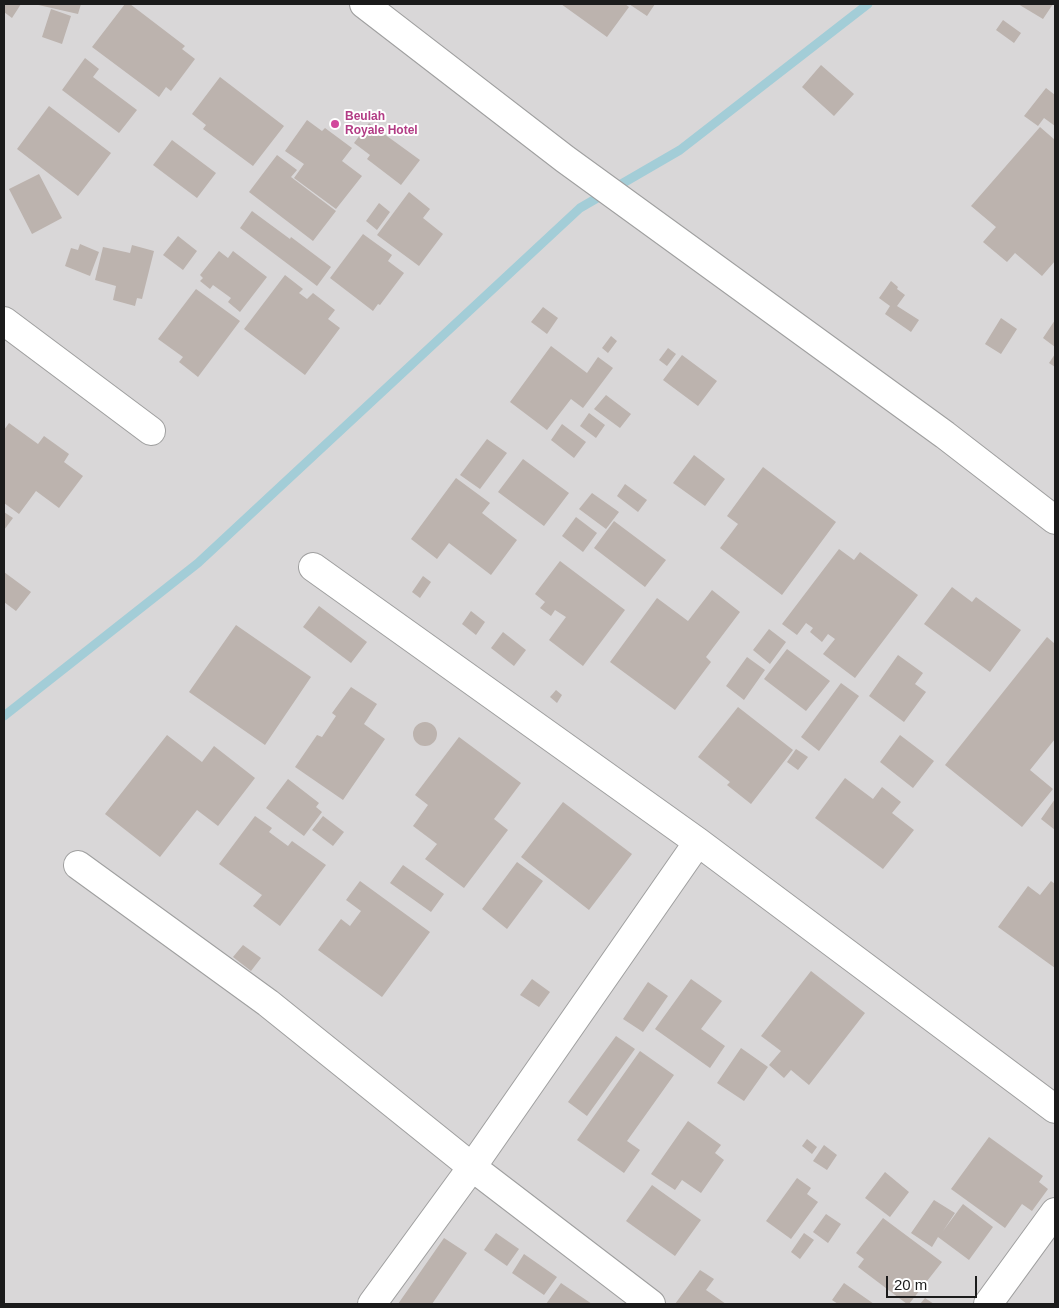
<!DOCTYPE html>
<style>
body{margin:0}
#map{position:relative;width:1059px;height:1308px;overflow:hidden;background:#ece7e0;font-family:Helvetica,sans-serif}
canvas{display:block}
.frame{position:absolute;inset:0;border:5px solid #1b1b1b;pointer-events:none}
.scale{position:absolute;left:886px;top:1276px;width:91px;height:22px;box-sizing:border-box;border:2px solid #1b1b1b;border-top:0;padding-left:6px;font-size:15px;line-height:18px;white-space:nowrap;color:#1b1b1b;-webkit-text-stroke:4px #fff;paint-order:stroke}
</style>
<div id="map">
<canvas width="1059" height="1308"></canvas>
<div class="frame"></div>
<div class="scale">20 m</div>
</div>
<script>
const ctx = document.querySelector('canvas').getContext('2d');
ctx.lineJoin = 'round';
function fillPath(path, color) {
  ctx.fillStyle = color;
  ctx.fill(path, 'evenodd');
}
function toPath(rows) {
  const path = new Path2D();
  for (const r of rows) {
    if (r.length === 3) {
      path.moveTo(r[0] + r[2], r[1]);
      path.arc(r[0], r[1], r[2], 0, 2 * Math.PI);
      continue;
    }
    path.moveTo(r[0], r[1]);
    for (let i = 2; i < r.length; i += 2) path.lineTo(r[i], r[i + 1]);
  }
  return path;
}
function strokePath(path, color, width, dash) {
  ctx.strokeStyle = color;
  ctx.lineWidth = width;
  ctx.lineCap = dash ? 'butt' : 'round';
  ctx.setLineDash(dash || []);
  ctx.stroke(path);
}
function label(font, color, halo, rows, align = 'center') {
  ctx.font = font + ' Helvetica,sans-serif';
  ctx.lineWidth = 4;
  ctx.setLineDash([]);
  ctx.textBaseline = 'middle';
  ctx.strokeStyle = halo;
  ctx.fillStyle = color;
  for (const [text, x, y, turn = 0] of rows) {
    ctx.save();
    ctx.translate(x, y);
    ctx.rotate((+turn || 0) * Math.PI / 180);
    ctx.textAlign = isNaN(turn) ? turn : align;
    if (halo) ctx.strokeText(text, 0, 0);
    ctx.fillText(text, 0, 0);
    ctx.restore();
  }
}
fillPath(toPath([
 [4,4,1055,4,1055,1304,4,1304]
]), '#d9d7d8');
strokePath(toPath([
 [4,716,198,563,580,208,680,150,868,4]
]), '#a3cdd7', 9);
fillPath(toPath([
 [4,4,21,4,12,18,4,12],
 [34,4,81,4,78,14],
 [125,4,130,4,185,46,182,49,195,59,171,91,166,87,159,97,92,47],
 [561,4,625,4,629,7,607,37],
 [629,4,655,4,647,16],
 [1018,4,1053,4,1043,19],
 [51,9,71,16,62,44,42,37],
 [1003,20,1021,33,1014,43,996,30],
 [85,58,99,69,93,77,137,110,119,133,62,90],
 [821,65,854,94,834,116,802,87],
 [220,77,284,126,253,166,203,129,206,125,192,114],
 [1046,88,1055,95,1055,126,1044,118,1038,126,1024,116],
 [49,106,111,153,78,196,17,149],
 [307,120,322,131,325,128,352,148,342,161,362,176,336,209,294,178,304,164,285,151],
 [369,123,420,160,401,185,367,159,370,155,354,143],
 [1040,127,1055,140,1055,261,1042,276,1015,253,1007,262,983,242,996,227,971,206],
 [172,140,216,173,197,198,153,165],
 [277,155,297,170,291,177,336,211,313,241,249,192],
 [39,174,62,218,32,234,9,189],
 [409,192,430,209,423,218,443,234,419,266,377,235],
 [379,203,390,212,377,230,366,221],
 [252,211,290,239,291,237,331,267,317,286,240,228],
 [363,234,392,255,388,261,404,273,380,305,378,304,373,311,330,278],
 [178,236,197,251,183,270,163,255],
 [80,244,99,252,90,276,65,266,71,248,78,250],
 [132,245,154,251,142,299,137,298,135,306,113,300,116,286,95,280,103,247,130,253],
 [219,251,228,258,233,251,267,277,240,312,228,302,231,298,213,285,210,289,200,281,203,278,200,275],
 [285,275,303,289,299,293,307,299,313,293,335,310,328,319,340,328,305,375,244,329],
 [891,281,898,287,897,289,905,295,897,306,919,320,911,332,885,314,890,306,879,298],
 [196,289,240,321,198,377,179,362,183,357,158,339],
 [543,307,558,318,547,334,531,322],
 [1001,318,1017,329,1001,354,985,344],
 [1055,320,1055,347,1043,338],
 [611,336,617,341,608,353,602,348],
 [551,346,587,373,598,357,613,368,583,408,571,399,547,430,510,402],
 [668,348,676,354,667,366,659,360],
 [1055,354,1055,367,1049,363],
 [682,355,717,381,698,406,663,380],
 [606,395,631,414,620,428,594,409],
 [589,413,605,425,596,438,580,426],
 [9,423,38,444,44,436,69,454,64,462,83,476,59,508,36,491,19,514,4,503,4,430],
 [562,424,586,442,574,458,551,440],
 [487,439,507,453,480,489,460,475],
 [694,455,725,479,705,506,673,483],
 [523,459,569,493,544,526,498,492],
 [763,467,836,522,782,595,720,548,738,524,727,516],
 [456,478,490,503,482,513,517,540,491,575,449,543,437,559,411,539],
 [625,484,647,500,638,512,617,496],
 [592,493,619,512,606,529,579,509],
 [4,512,13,518,4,530],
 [576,517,597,533,583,552,562,536],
 [614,521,666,560,645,587,594,548],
 [839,549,854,560,860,552,918,595,855,678,823,654,835,639,828,634,822,642,810,632,813,628,806,623,797,635,782,624],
 [560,561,625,610,583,666,549,640,566,617,555,610,551,616,540,608,545,602,535,594],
 [4,572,31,592,16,611,4,602],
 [423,576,431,582,420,598,412,592],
 [952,587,972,602,976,597,1021,630,990,672,924,624],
 [712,590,740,612,706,657,711,662,675,710,610,662,657,598,688,621],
 [319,606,367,642,351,663,303,627],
 [471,611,485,622,476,635,462,624],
 [236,625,311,677,265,745,189,692],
 [769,629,786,642,770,664,753,650],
 [503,632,526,650,514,666,491,648],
 [1047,637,1055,644,1055,739,1030,770,1053,789,1022,827,945,765],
 [787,649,830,681,806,711,764,679],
 [898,655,923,673,915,684,926,692,904,722,869,696],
 [747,657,765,670,744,700,726,686],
 [841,683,859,696,819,751,801,737],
 [351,687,377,704,364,724,385,739,343,800,295,767,317,735,322,737,336,716,332,713],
 [556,690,562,695,557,703,550,697],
 [738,707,793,750,751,804,727,785,730,782,698,757],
 [425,734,12],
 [167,735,202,762,214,746,255,778,218,826,197,810,160,857,105,814],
 [900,735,934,761,913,788,880,762],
 [459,737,521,783,494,819,508,830,464,888,425,859,437,844,413,826,428,805,415,795],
 [796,749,808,757,798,770,787,762],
 [845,778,873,799,882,787,901,802,892,813,914,830,883,869,815,818],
 [288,779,319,803,316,807,322,812,304,836,266,808],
 [1055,799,1055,830,1041,819],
 [563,802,632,854,589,910,521,857],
 [255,816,272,828,269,832,288,846,292,841,326,865,280,926,253,906,262,895,219,864],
 [323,816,344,832,333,846,312,830],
 [517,862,543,881,507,929,482,909],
 [403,865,444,894,431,912,390,883],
 [360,881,430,932,382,997,318,950,341,919,350,926,361,911,346,900],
 [1051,881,1055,884,1055,968,998,927,1028,886,1040,895],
 [243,945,261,958,251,971,233,957],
 [811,971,865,1013,809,1085,791,1070,784,1078,769,1065,781,1051,761,1036],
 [532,979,550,992,539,1007,520,995],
 [691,979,722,1001,701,1029,725,1046,710,1068,655,1029],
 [648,982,668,996,643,1032,623,1019],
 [616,1036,635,1049,587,1116,568,1102],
 [741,1048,768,1067,744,1101,717,1083],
 [640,1051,674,1075,627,1141,640,1150,624,1173,577,1140],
 [688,1121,721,1145,715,1153,724,1160,701,1193,682,1180,675,1190,651,1174],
 [989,1137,1043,1176,1039,1182,1048,1189,1032,1211,1022,1204,1005,1228,951,1189],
 [807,1139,817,1147,812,1154,802,1146],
 [824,1145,837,1155,827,1170,813,1161],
 [885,1172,909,1192,890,1217,865,1198],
 [797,1178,811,1188,807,1194,818,1202,791,1239,766,1221],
 [652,1185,701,1220,675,1256,626,1221],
 [934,1200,955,1213,943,1231,963,1204,993,1227,969,1260,938,1237,932,1247,911,1233],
 [826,1214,841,1224,828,1243,813,1232],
 [883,1218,942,1262,909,1304,907,1304,858,1267,864,1259,856,1253],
 [496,1233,519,1249,507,1266,484,1250],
 [804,1233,814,1240,800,1259,791,1252],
 [444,1238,467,1253,432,1304,398,1304],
 [524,1254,557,1277,544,1295,512,1273],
 [700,1270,714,1279,706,1290,726,1304,675,1304],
 [561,1283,592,1304,546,1304],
 [844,1283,874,1304,838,1304,832,1300],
 [925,1298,934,1304,920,1304]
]), '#bcb3ae');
const street = toPath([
 [364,4,565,159,945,435,1055,520],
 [4,321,151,431],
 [313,567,698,842,1055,1109],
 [78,865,268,1003,472,1167,651,1304],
 [372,1304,472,1167,698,842],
 [988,1304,1055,1212]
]);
strokePath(street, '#9f9f9f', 30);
strokePath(street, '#fff', 28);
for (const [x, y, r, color] of [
 [335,124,5,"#d1479c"]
]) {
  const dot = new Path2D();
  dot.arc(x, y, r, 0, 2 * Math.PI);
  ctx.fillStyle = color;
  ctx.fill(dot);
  strokePath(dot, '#fff', 2);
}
label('bold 12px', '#b23c85', '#fff', [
 ["Beulah",345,117],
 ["Royale Hotel",345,131]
], 'left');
</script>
